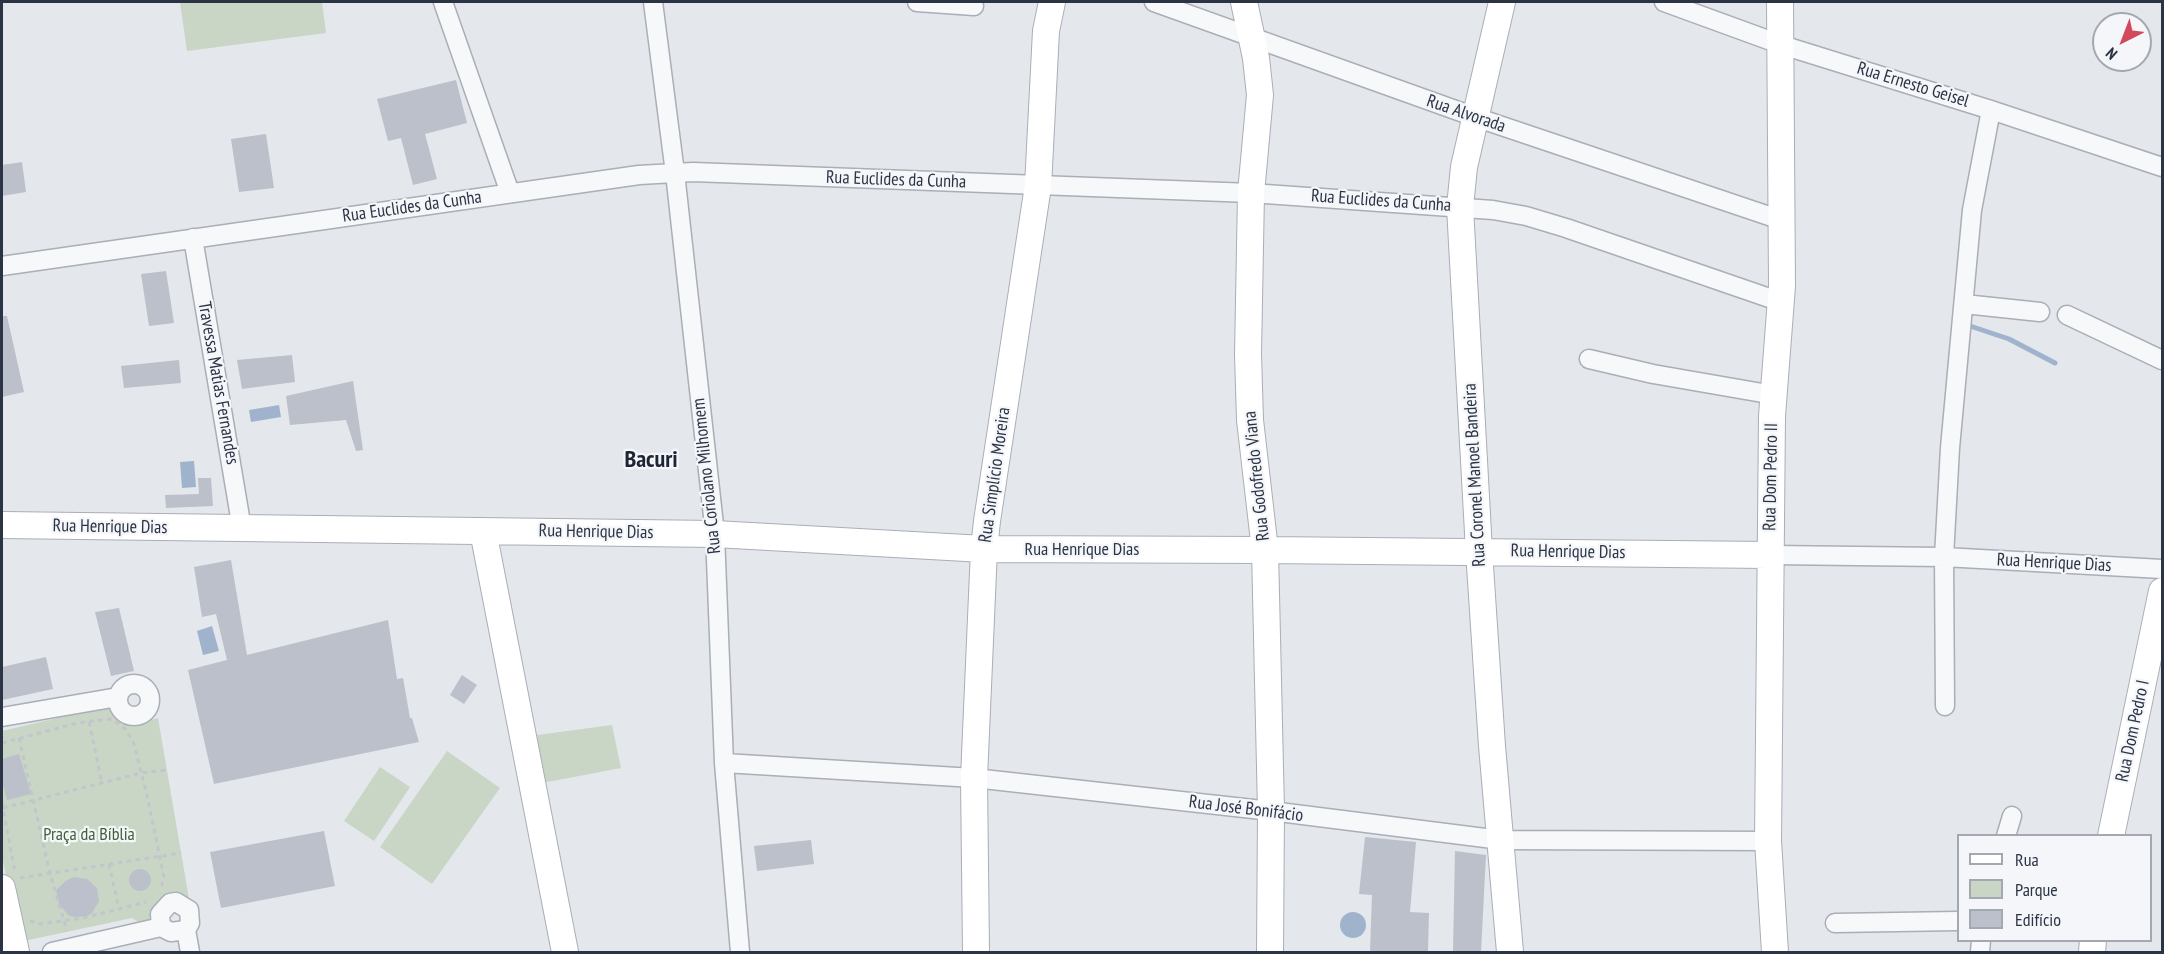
<!DOCTYPE html>
<meta charset="utf-8">
<style>
body{margin:0}
#map{position:relative;width:2164px;height:954px;overflow:hidden;background:#e4e7ec;font-family:"PT Sans Narrow",sans-serif}
canvas{display:block}
.frame{position:absolute;inset:0;border:3px solid #2b3445;pointer-events:none}
.legend{position:absolute;left:1957px;top:834px;width:195px;height:108px;box-sizing:border-box;background:#f4f6f9;border:2px solid #a4a8b1;margin:0;padding:8px 10px;list-style:none;font-size:18px;color:#2b3445}
.legend li{display:flex;align-items:center;gap:12px;height:30px}
.legend b{width:30px;border:2px solid #a4a8b1}
.north{position:absolute;left:2092px;top:12px;width:60px;height:60px;box-sizing:border-box;background:#f4f6f9;border:2px solid #a4a8b1;border-radius:50%;rotate:222deg;font-size:16px;font-weight:700;line-height:24px;text-align:center;color:#2b3445}
.north::after{content:'';display:block;margin:auto;width:21px;height:27px;background:#d1495b;clip-path:polygon(50% 0,100% 100%,50% 72%,0 100%)}
</style>
<div id="map">
<canvas width="2164" height="954"></canvas>
<div class="frame"></div>
<ul class="legend">
<li><b style="height:8px;background:#fff"></b>Rua</li>
<li><b style="height:16px;background:#c9d6c5"></b>Parque</li>
<li><b style="height:16px;background:#bbc0ca"></b>Edifício</li>
</ul>
<div class="north">N</div>
</div>
<script>
const ctx = document.querySelector('canvas').getContext('2d');
ctx.lineJoin = 'round';
function fillPath(path, color) {
  ctx.fillStyle = color;
  ctx.fill(path, 'evenodd');
}
function toPath(rows) {
  const path = new Path2D();
  for (const r of rows) {
    if (r.length === 3) {
      path.moveTo(r[0] + r[2], r[1]);
      path.arc(r[0], r[1], r[2], 0, 2 * Math.PI);
      continue;
    }
    path.moveTo(r[0], r[1]);
    for (let i = 2; i < r.length; i += 2) path.lineTo(r[i], r[i + 1]);
  }
  return path;
}
function strokePath(path, color, width, dash) {
  ctx.strokeStyle = color;
  ctx.lineWidth = width;
  ctx.lineCap = dash ? 'butt' : 'round';
  ctx.setLineDash(dash || []);
  ctx.stroke(path);
}
function label(font, color, halo, rows, align = 'center') {
  ctx.font = font + ' "PT Sans Narrow",sans-serif';
  ctx.lineWidth = 4.5;
  ctx.setLineDash([]);
  ctx.textBaseline = 'middle';
  ctx.strokeStyle = halo;
  ctx.fillStyle = color;
  for (const [text, x, y, turn = 0] of rows) {
    ctx.save();
    ctx.translate(x, y);
    ctx.rotate((+turn || 0) * Math.PI / 180);
    ctx.textAlign = isNaN(turn) ? turn : align;
    if (halo) ctx.strokeText(text, 0, 0);
    ctx.fillText(text, 0, 0);
    ctx.restore();
  }
}
fillPath(toPath([
 [180,2,322,2,326,33,187,51],
 [104,707,113,710,120,720,130,725,158,718,189,899,180,896,155,920,143,925,132,918,19,942,2,856,2,731],
 [612,725,621,768,542,783,530,736],
 [447,751,500,788,432,884,380,847],
 [380,767,410,787,374,841,344,821]
]), '#c9d6c5');
fillPath(toPath([
 [279,405,281,417,251,422,249,410],
 [194,461,196,487,182,488,180,462],
 [212,626,219,651,203,655,197,631],
 [1353,925,13]
]), '#9fb4cc');
strokePath(toPath([
 [1967,325,2009,339,2055,363]
]), '#9fb4cc', 5);
fillPath(toPath([
 [456,80,467,123,425,134,437,179,413,185,401,138,388,141,377,99],
 [266,134,274,188,239,192,231,139],
 [22,162,26,192,2,196,2,165],
 [166,271,174,323,149,326,141,274],
 [2,316,7,316,24,392,2,397],
 [292,355,295,382,242,389,237,360],
 [179,360,181,383,124,388,121,366],
 [353,381,363,450,356,451,346,420,290,425,286,396],
 [198,478,211,478,213,506,166,508,165,495,199,494],
 [231,560,247,655,388,620,397,679,403,678,410,718,412,718,419,742,214,784,188,670,227,660,216,614,202,617,194,567],
 [119,608,134,671,111,676,95,612],
 [46,657,53,689,2,700,2,667],
 [462,675,477,685,464,704,450,695],
 [19,754,31,794,7,800,2,781,2,759],
 [324,831,335,886,221,908,210,852],
 [1365,837,1416,842,1410,912,1429,913,1428,952,1370,952,1372,895,1359,894],
 [811,840,814,864,757,871,754,846],
 [1455,851,1486,855,1481,952,1453,952],
 [140,880,11],
 [74,877,87,879,97,888,99,901,92,913,87,916,74,917,68,915,59,904,56,890,67,880]
]), '#bbc0ca');
const street = toPath([
 [443,2,510,193],
 [653,2,675,173,715,534,724,763,740,952],
 [917,2,974,6],
 [1154,2,1475,117,1781,220],
 [1664,2,1782,45,1991,110,2162,167],
 [193,238,242,529],
 [2,266,639,175,693,172,1251,193,1493,210,1526,216,1566,228,1781,302],
 [1964,304,2040,312],
 [2067,315,2162,360],
 [1589,359,1653,374,1774,395],
 [1770,555,1944,557,2162,569],
 [134,700,16],
 [1945,706,1944,557,1950,448,1972,210,1991,110],
 [2,717,118,697],
 [724,763,974,778,1271,811,1501,840,1768,841],
 [2006,836,2012,816],
 [1835,923,1958,921],
 [186,930,190,952],
 [52,952,161,927,171,932,186,930,190,923,189,910,176,902,170,903,160,914,161,927],
 [1980,952,1981,940]
]);
const secondary = toPath([
 [1244,2,1256,58,1260,95,1251,193,1248,354,1250,420,1265,550,1271,811,1270,952],
 [1502,2,1464,167,1460,207,1479,551,1492,746,1510,952],
 [2,525,715,534,984,549,1265,550,1770,555],
 [483,531,565,952],
 [2111,836,2162,591],
 [2,888,16,952],
 [976,952,974,778,984,549,987,521,1038,186,1046,31,1052,2],
 [1775,952,1768,841,1772,416,1782,286,1780,2],
 [2092,952,2093,940]
]);
strokePath(street, '#a9aeb7', 21);
strokePath(secondary, '#a9aeb7', 28);
strokePath(toPath([
 [89,722,102,783],
 [19,738,50,873,67,931],
 [2,743,77,723,112,719,125,729,133,741,146,791,164,877,161,888],
 [2,803,15,872],
 [3,808,141,773,167,770],
 [109,864,119,909],
 [20,878,181,853],
 [30,921,40,924,83,918,146,902]
]), '#c2c5cb', 3, [4.5, 4.5]);
strokePath(street, '#f7f8fa', 18);
strokePath(secondary, '#fff', 26);
label('18px', '#2b3445', '#f4f6f9', [
 ["Rua Ernesto Geisel",1913,85,17],
 ["Rua Alvorada",1466,114,19],
 ["Rua Euclides da Cunha",896,180,2],
 ["Rua Euclides da Cunha",1381,201,4],
 ["Rua Euclides da Cunha",412,207,-8],
 ["Travessa Matias Fernandes",218,383,80],
 ["Rua Simplício Moreira",995,475,-82],
 ["Rua Coronel Manoel Bandeira",1475,475,-93],
 ["Rua Coriolano Milhomem",707,476,-96],
 ["Rua Godofredo Viana",1257,476,-96],
 ["Rua Dom Pedro II",1771,477,-89],
 ["Rua Henrique Dias",110,527,1],
 ["Rua Henrique Dias",596,532,1],
 ["Rua Henrique Dias",1082,550],
 ["Rua Henrique Dias",1568,552,1],
 ["Rua Henrique Dias",2054,563,3],
 ["Rua Dom Pedro I",2133,731,-78],
 ["Rua José Bonifácio",1246,809,7]
]);
label('18px', '#3f6138', '#f4f6f9', [
 ["Praça da Bíblia",89,835]
]);
label('bold 24px', '#1d2536', '#f4f6f9', [
 ["Bacuri",651,460]
]);
</script>
